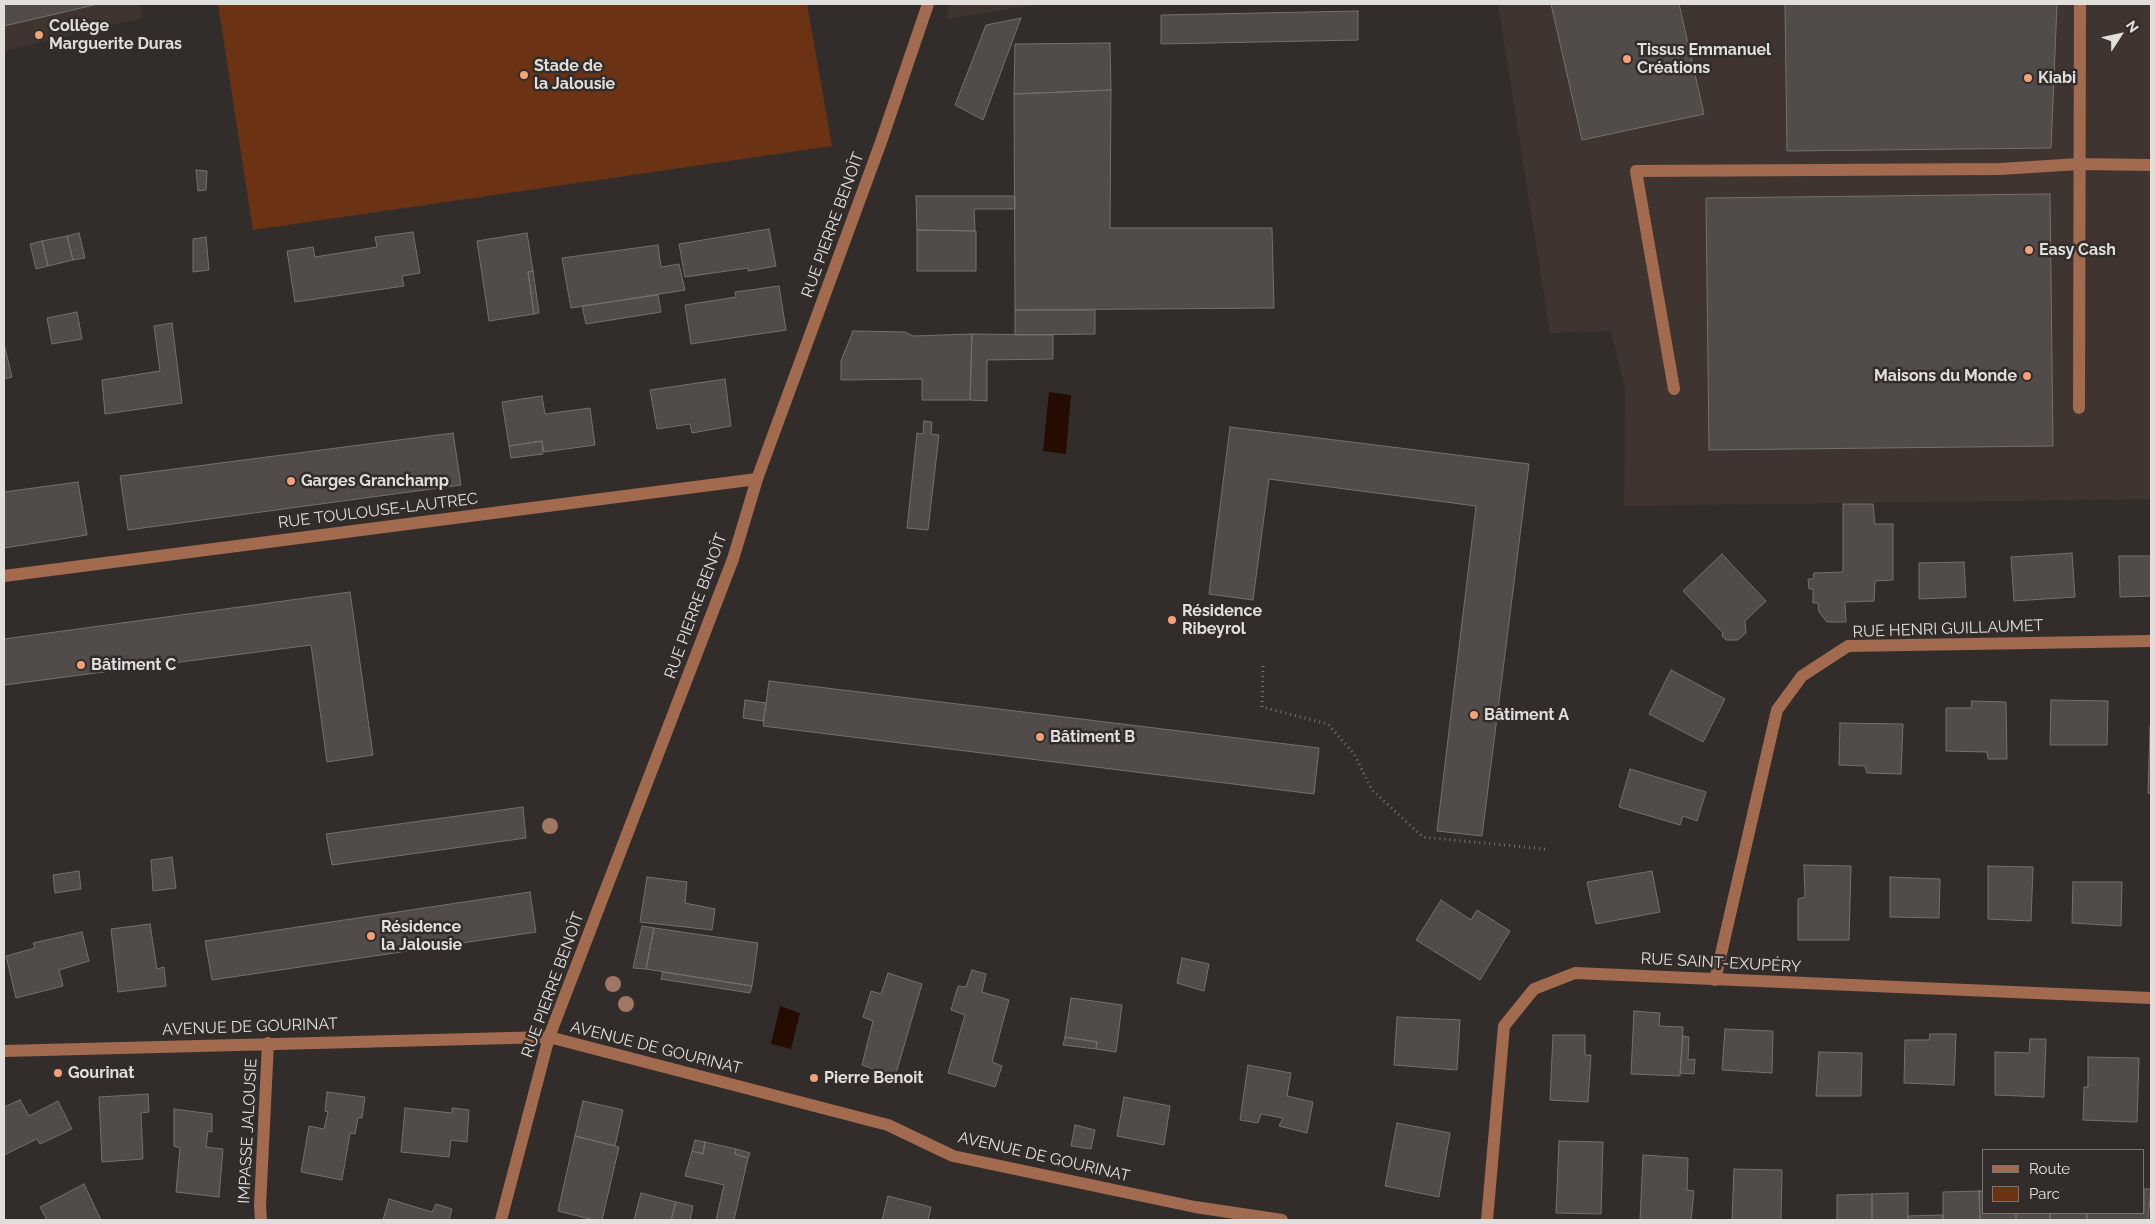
<!DOCTYPE html>
<meta charset="utf-8">
<style>
body{margin:0}
#map{position:relative;width:2155px;height:1224px;overflow:hidden;background:#322d2b;font-family:Raleway,sans-serif}
canvas{display:block}
.frame{position:absolute;inset:0;border:5px solid #e1dedc;pointer-events:none}
.legend{position:absolute;left:1982px;top:1149px;width:162px;height:65px;box-sizing:border-box;background:#322d2b;border:1px solid #787472;margin:0;padding:6px 9px;list-style:none;font-size:15px;color:#e1dedc}
.legend li{display:flex;align-items:center;gap:10px;height:25px}
.legend b{width:25px;border:1px solid #787472}
.north{position:absolute;left:2095px;top:10px;width:50px;height:50px;-webkit-text-stroke:4px #322d2b;paint-order:stroke;rotate:55deg;font-size:14px;font-weight:700;line-height:20px;text-align:center;color:#e1dedc}
.north::after{content:'';display:block;margin:auto;width:18px;height:22px;background:#e1dedc;clip-path:polygon(50% 0,100% 100%,50% 72%,0 100%)}
</style>
<div id="map">
<canvas width="2155" height="1224"></canvas>
<div class="frame"></div>
<ul class="legend">
<li><b style="height:6px;background:#a26a4e"></b>Route</li>
<li><b style="height:14px;background:#6b3314"></b>Parc</li>
</ul>
<div class="north">N</div>
</div>
<script>
const ctx = document.querySelector('canvas').getContext('2d');
ctx.lineJoin = 'round';
function fillPath(path, color) {
  ctx.fillStyle = color;
  ctx.fill(path, 'evenodd');
}
function toPath(rows) {
  const path = new Path2D();
  for (const r of rows) {
    path.moveTo(r[0], r[1]);
    for (let i = 2; i < r.length; i += 2) path.lineTo(r[i], r[i + 1]);
  }
  return path;
}
function strokePath(path, color, width, dash) {
  ctx.strokeStyle = color;
  ctx.lineWidth = width;
  ctx.lineCap = dash ? 'butt' : 'round';
  ctx.setLineDash(dash || []);
  ctx.stroke(path);
}
function label(font, color, halo, rows, align = 'center') {
  ctx.font = font + ' Raleway,sans-serif';
  ctx.lineWidth = 5;
  ctx.setLineDash([]);
  ctx.textBaseline = 'middle';
  ctx.strokeStyle = halo;
  ctx.fillStyle = color;
  for (const [text, x, y, turn = 0] of rows) {
    ctx.save();
    ctx.translate(x, y);
    ctx.rotate((+turn || 0) * Math.PI / 180);
    ctx.textAlign = isNaN(turn) ? turn : align;
    if (halo) ctx.strokeText(text, 0, 0);
    ctx.fillText(text, 0, 0);
    ctx.restore();
  }
}
fillPath(toPath([
 [4,4,140,4,143,18,4,51],
 [950,4,1041,4,946,19],
 [1498,4,2151,4,2151,499,1624,506,1625,388,1611,331,1550,333]
]), '#3f342f');
fillPath(toPath([
 [218,4,807,4,832,146,253,230]
]), '#6b3314');
fillPath(toPath([
 [1049,392,1071,395,1066,454,1043,451],
 [780,1006,800,1013,791,1049,771,1044]
]), '#250c01');
const building = toPath([
 [4,4,98,4,4,26,4,4],
 [1551,4,1679,4,1704,114,1582,140,1551,4],
 [1785,4,2057,4,2051,148,1787,151,1785,4],
 [1358,11,1358,40,1161,44,1161,15,1358,11],
 [1021,18,983,120,955,105,986,25,1021,18],
 [1110,43,1111,90,1014,94,1015,44,1110,43],
 [1111,90,1110,228,1272,228,1274,308,1015,310,1014,94,1111,90],
 [196,170,207,171,206,190,198,191,196,170],
 [2050,194,2053,446,1709,450,1706,198,2050,194],
 [916,196,1015,196,1015,209,974,209,975,231,917,230,916,196],
 [769,229,776,266,748,271,748,268,685,277,679,244,769,229],
 [917,230,976,231,976,271,917,271,917,230],
 [413,232,420,273,402,276,404,286,295,302,287,251,313,247,315,257,377,247,375,237,413,232],
 [79,233,85,258,73,260,67,236,79,233],
 [527,233,533,271,528,272,534,314,489,321,477,241,527,233],
 [67,236,73,260,48,266,42,241,67,236],
 [206,237,209,270,193,272,193,239,206,237],
 [42,241,48,266,36,269,30,244,42,241],
 [658,245,661,267,679,264,685,290,571,308,562,258,658,245],
 [533,271,539,313,534,314,528,272,533,271],
 [779,286,786,330,691,344,685,305,736,297,735,292,779,286],
 [658,295,661,312,586,324,582,306,658,295],
 [1015,310,1095,310,1095,334,1015,335,1015,310],
 [77,312,82,339,52,344,47,318,77,312],
 [172,323,182,403,105,414,102,380,160,371,154,326,172,323],
 [853,331,905,332,913,336,972,334,970,400,922,400,922,379,841,380,841,361,853,331],
 [972,334,1053,335,1053,359,987,360,987,401,970,400,972,334],
 [4,344,12,377,4,379,4,344],
 [725,379,731,426,692,433,690,424,657,429,650,390,725,379],
 [542,396,545,414,590,408,595,445,544,452,542,441,509,446,502,402,542,396],
 [924,421,932,422,931,434,939,435,928,530,907,528,917,433,923,434,924,421],
 [1230,427,1529,464,1482,836,1437,831,1476,506,1269,479,1253,600,1209,594,1230,427],
 [453,433,461,485,128,530,120,476,453,433],
 [542,441,543,454,511,458,509,446,542,441],
 [78,482,87,535,4,548,4,492,78,482],
 [1843,504,1873,504,1875,524,1893,524,1893,580,1875,581,1874,601,1845,602,1846,622,1827,622,1819,612,1818,603,1813,603,1813,589,1809,589,1808,579,1813,579,1814,573,1843,572,1843,504],
 [2072,553,2075,597,2014,601,2011,557,2072,553],
 [1722,554,1766,601,1745,621,1746,633,1738,640,1726,640,1722,636,1723,633,1683,591,1722,554],
 [2119,556,2151,556,2151,596,2120,597,2119,556],
 [1964,562,1966,597,1919,599,1919,563,1964,562],
 [350,592,373,755,327,762,311,645,4,685,4,639,350,592],
 [1671,670,1725,699,1703,742,1649,714,1671,670],
 [769,681,1319,748,1314,794,763,726,769,681],
 [745,700,766,703,763,721,743,718,745,700],
 [2051,700,2108,701,2107,745,2050,745,2051,700],
 [1972,701,2006,702,2007,759,1988,759,1987,752,1946,751,1946,708,1971,708,1972,701],
 [1840,723,1903,724,1901,774,1867,773,1865,766,1839,765,1840,723],
 [2150,727,2151,727,2151,793,2148,793,2150,727],
 [1630,769,1706,792,1697,821,1683,816,1680,825,1619,807,1630,769],
 [523,807,526,838,332,865,326,834,523,807],
 [172,857,176,888,153,891,151,860,172,857],
 [1804,865,1851,866,1849,940,1798,940,1798,899,1805,897,1804,865],
 [1988,866,2033,867,2031,921,1988,919,1988,866],
 [79,871,81,889,55,893,53,875,79,871],
 [1652,871,1660,912,1596,924,1587,882,1652,871],
 [647,877,687,882,685,903,715,909,712,930,640,922,647,877],
 [1890,877,1940,879,1939,918,1890,917,1890,877],
 [2073,882,2122,882,2121,926,2072,923,2073,882],
 [530,892,536,932,212,980,205,941,530,892],
 [1441,900,1471,920,1477,910,1510,931,1480,980,1416,940,1441,900],
 [150,924,157,969,164,967,166,986,118,992,111,929,150,924],
 [642,926,654,928,646,969,633,968,642,926],
 [654,928,758,943,752,986,646,969,654,928],
 [82,932,89,961,59,970,63,986,16,998,6,956,35,948,33,943,82,932],
 [1182,958,1209,964,1204,991,1177,983,1182,958],
 [972,970,986,974,982,992,1009,1000,992,1062,1002,1066,995,1087,948,1073,965,1015,951,1010,958,986,966,987,972,970],
 [663,972,752,986,750,993,661,979,663,972],
 [888,973,922,984,895,1077,862,1065,873,1021,863,1017,871,991,881,994,888,973],
 [1071,998,1122,1005,1116,1052,1096,1049,1097,1042,1065,1037,1071,998],
 [1634,1011,1660,1013,1659,1026,1683,1027,1680,1076,1631,1074,1634,1011],
 [1397,1017,1460,1020,1457,1070,1394,1065,1397,1017],
 [1725,1029,1773,1031,1772,1073,1722,1070,1725,1029],
 [1930,1034,1956,1034,1954,1085,1904,1083,1905,1040,1929,1040,1930,1034],
 [1553,1035,1585,1035,1585,1055,1591,1055,1588,1102,1550,1100,1553,1035],
 [1683,1036,1689,1037,1688,1060,1695,1059,1694,1074,1680,1073,1683,1036],
 [1065,1037,1097,1042,1096,1049,1063,1045,1065,1037],
 [2030,1039,2046,1039,2044,1097,1995,1095,1995,1052,2029,1053,2030,1039],
 [1819,1052,1862,1053,1861,1096,1816,1096,1819,1052],
 [2088,1057,2139,1058,2137,1122,2083,1120,2084,1087,2088,1087,2088,1057],
 [1248,1065,1291,1073,1287,1096,1313,1102,1307,1133,1279,1126,1283,1118,1261,1114,1258,1123,1240,1120,1248,1065],
 [327,1092,365,1097,362,1118,358,1118,355,1134,350,1133,342,1180,301,1172,309,1126,324,1129,328,1112,325,1111,327,1092],
 [148,1094,149,1112,141,1113,143,1159,102,1162,99,1097,148,1094],
 [1124,1097,1170,1106,1164,1145,1117,1136,1124,1097],
 [20,1100,29,1116,58,1101,72,1129,40,1144,37,1139,4,1155,4,1107,20,1100],
 [583,1101,623,1110,615,1146,575,1136,583,1101],
 [405,1108,452,1113,452,1108,469,1110,467,1142,451,1140,449,1157,401,1152,405,1108],
 [174,1109,212,1114,212,1132,208,1131,206,1147,223,1149,219,1197,176,1192,180,1148,174,1146,174,1109],
 [1397,1123,1450,1133,1439,1197,1385,1186,1397,1123],
 [1075,1125,1095,1130,1091,1149,1071,1146,1075,1125],
 [575,1136,619,1147,602,1220,594,1220,558,1211,575,1136],
 [695,1140,705,1142,703,1154,692,1151,695,1140],
 [1559,1141,1603,1142,1601,1214,1556,1213,1559,1141],
 [705,1142,736,1149,735,1154,748,1158,734,1220,716,1220,724,1185,685,1176,692,1151,703,1154,705,1142],
 [736,1149,750,1153,748,1158,735,1154,736,1149],
 [1643,1155,1688,1158,1687,1190,1694,1191,1691,1220,1640,1220,1643,1155],
 [1734,1169,1782,1170,1781,1220,1732,1220,1734,1169],
 [84,1184,101,1220,47,1220,40,1207,84,1184],
 [2144,1189,2151,1189,2148,1220,2087,1220,2087,1213,2144,1213,2144,1189],
 [1979,1191,1980,1220,1943,1220,1943,1192,1979,1191],
 [1979,1191,1984,1191,1984,1213,2016,1213,2016,1220,1980,1220,1979,1191],
 [641,1193,676,1202,671,1220,634,1220,641,1193],
 [1908,1193,1908,1220,1872,1220,1872,1194,1908,1193],
 [1872,1194,1872,1220,1837,1220,1837,1195,1872,1194],
 [888,1196,931,1207,928,1220,882,1220,888,1196],
 [389,1199,432,1212,436,1204,452,1209,449,1220,383,1220,389,1199],
 [676,1202,693,1206,690,1220,671,1220,676,1202],
 [2016,1213,2050,1213,2050,1220,2016,1220,2016,1213],
 [2050,1213,2087,1213,2087,1220,2050,1220,2050,1213],
 [1943,1215,1943,1220,1908,1220,1908,1216,1943,1215]
]);
fillPath(building, '#514c49');
strokePath(building, '#75706d', 1);
strokePath(toPath([
 [1263,666,1262,707,1328,724,1354,754,1372,790,1423,837,1545,849]
]), '#767270', 3, [1, 4]);
strokePath(toPath([
 [1674,389,1636,171,2000,169,2079,164,2151,165],
 [2079,408,2080,4],
 [4,576,757,479],
 [1715,980,1777,710,1802,676,1848,646,2151,641],
 [4,1051,549,1037,888,1125,953,1156,1195,1207,1282,1220],
 [261,1220,260,1206,268,1043],
 [501,1220,549,1037,733,559,757,479,881,142,928,4],
 [1487,1220,1504,1026,1534,989,1575,973,2151,998]
]), '#a26a4e', 12);
ctx.fillStyle = '#9f7764';
for (const [x, y] of [
 [550,826],
 [613,984],
 [626,1004]
]) {
  ctx.beginPath();
  ctx.arc(x, y, 8, 0, 2 * Math.PI);
  ctx.fill();
}
for (const [x, y, r, color] of [
 [39,35,5,"#f1a27b"],
 [1627,59,5,"#f1a27b"],
 [524,75,5,"#f1a27b"],
 [2028,78,5,"#f1a27b"],
 [2029,250,5,"#f1a27b"],
 [2027,376,5,"#f1a27b"],
 [291,481,5,"#f1a27b"],
 [1172,620,5,"#f1a27b"],
 [81,665,5,"#f1a27b"],
 [1474,715,5,"#f1a27b"],
 [1040,737,5,"#f1a27b"],
 [371,936,5,"#f1a27b"],
 [58,1073,5,"#f1a27b"],
 [814,1078,5,"#f1a27b"]
]) {
  const dot = new Path2D();
  dot.arc(x, y, r, 0, 2 * Math.PI);
  ctx.fillStyle = color;
  ctx.fill(dot);
  strokePath(dot, '#322d2b', 2);
}
label('bold 16px', '#e1dedc', '#322d2b', [
 ["Collège",49,26],
 ["Marguerite Duras",49,44],
 ["Tissus Emmanuel",1637,50],
 ["Créations",1637,68],
 ["Stade de",534,66],
 ["la Jalousie",534,84],
 ["Kiabi",2038,78],
 ["Easy Cash",2039,250],
 ["Maisons du Monde",2017,376,"right"],
 ["Garges Granchamp",301,481],
 ["Résidence",1182,611],
 ["Ribeyrol",1182,629],
 ["Bâtiment C",91,665],
 ["Bâtiment A",1484,715],
 ["Bâtiment B",1050,737],
 ["Résidence",381,927],
 ["la Jalousie",381,945],
 ["Gourinat",68,1073],
 ["Pierre Benoit",824,1078]
], 'left');
label('16px', '#e1dedc', '#322d2b', [
 ["RUE PIERRE BENOÎT",833,225,-70],
 ["RUE TOULOUSE-LAUTREC",378,511,-7],
 ["RUE PIERRE BENOÎT",696,606,-70],
 ["RUE HENRI GUILLAUMET",1948,629,-2],
 ["RUE SAINT-EXUPÉRY",1721,963,3],
 ["RUE PIERRE BENOÎT",553,985,-70],
 ["AVENUE DE GOURINAT",250,1027,-2],
 ["AVENUE DE GOURINAT",656,1048,14],
 ["IMPASSE JALOUSIE",248,1131,-87],
 ["AVENUE DE GOURINAT",1044,1157,13]
]);
</script>
